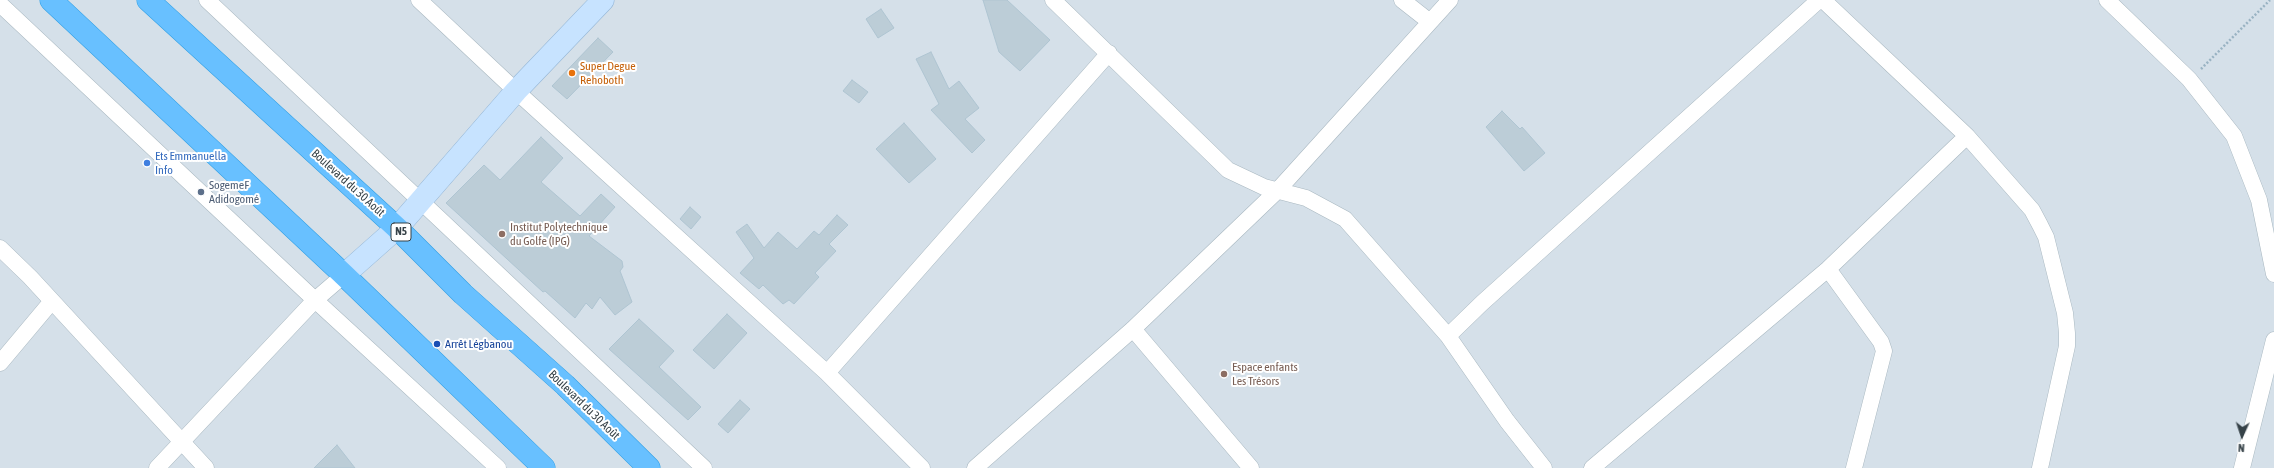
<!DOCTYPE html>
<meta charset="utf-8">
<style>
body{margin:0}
#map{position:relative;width:2274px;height:468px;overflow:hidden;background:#e7eff5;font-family:"Asap Condensed",sans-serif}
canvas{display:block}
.north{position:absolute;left:2222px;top:416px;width:40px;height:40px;-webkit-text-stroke:3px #fff;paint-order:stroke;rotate:183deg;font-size:11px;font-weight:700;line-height:16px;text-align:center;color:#364248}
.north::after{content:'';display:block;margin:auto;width:14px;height:18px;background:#364248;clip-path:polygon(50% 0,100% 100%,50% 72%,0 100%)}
</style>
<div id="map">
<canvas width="2274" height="468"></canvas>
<div class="north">N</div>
</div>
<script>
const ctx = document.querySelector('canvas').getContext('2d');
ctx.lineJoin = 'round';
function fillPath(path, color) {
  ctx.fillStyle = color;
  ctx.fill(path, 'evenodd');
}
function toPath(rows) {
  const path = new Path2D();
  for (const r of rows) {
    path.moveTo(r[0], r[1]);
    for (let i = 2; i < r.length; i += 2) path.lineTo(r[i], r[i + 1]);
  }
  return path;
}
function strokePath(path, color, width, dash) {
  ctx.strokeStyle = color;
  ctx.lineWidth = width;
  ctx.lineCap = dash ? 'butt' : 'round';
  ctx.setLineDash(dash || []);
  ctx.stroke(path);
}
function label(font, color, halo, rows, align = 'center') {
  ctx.font = font + ' "Asap Condensed",sans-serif';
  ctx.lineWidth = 4;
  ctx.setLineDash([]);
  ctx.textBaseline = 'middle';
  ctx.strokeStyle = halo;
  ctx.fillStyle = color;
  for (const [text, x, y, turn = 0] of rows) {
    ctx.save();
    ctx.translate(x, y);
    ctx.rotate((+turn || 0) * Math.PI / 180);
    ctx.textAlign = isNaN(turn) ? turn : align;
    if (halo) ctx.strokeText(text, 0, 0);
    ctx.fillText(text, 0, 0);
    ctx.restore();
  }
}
fillPath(toPath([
 [0,0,2274,0,2274,468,0,468]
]), '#d5e0e9');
const building = toPath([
 [983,0,1007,0,1050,40,1020,71,999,52,983,0],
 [881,9,894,28,878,38,866,19,881,9],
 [598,38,613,52,567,99,552,86,598,38],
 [931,52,949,89,959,81,979,108,965,119,985,140,972,153,931,110,939,104,916,59,931,52],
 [852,80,868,92,859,103,843,91,852,80],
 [1502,111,1520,129,1522,127,1545,153,1524,171,1486,127,1502,111],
 [904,123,936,159,909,183,876,149,904,123],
 [541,137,563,158,541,182,580,216,601,194,615,207,589,236,622,261,623,267,620,271,632,302,615,315,600,297,592,309,586,303,575,318,545,291,543,292,446,203,484,165,500,180,541,137],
 [690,207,701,217,691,229,680,219,690,207],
 [837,215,848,225,829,244,836,251,815,273,819,277,794,304,789,300,783,304,763,285,759,289,740,273,754,258,736,232,747,224,764,248,778,232,797,249,814,231,819,235,837,215],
 [727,314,747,333,714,369,693,350,727,314],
 [639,319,674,351,659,367,701,407,688,420,609,349,639,319],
 [740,400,750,409,728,433,718,424,740,400],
 [337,445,355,468,314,468,337,445]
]);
fillPath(building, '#bccdd7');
strokePath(building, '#afc5d2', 1);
const street = toPath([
 [207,0,704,468],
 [419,0,516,91,827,373,922,468],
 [1053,0,1228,170,1264,187,1306,198,1345,219,1448,336,1507,421,1544,468],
 [1402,0,1430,22],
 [1823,0,1967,136,2032,210,2040,225,2046,237,2065,313,2067,333,2067,346,2040,468],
 [2107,0,2189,79,2234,136,2259,200,2274,274],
 [0,4,315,300,498,468],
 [0,248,30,277,206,468],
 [1828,269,1881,342,1884,351,1854,468],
 [1133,329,1251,468],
 [1448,336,1482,303,1819,0],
 [0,363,52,301],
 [827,373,1109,53],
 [157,468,315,300,344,275],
 [975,468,1133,329,1277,191,1450,0],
 [1592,468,1828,269,1967,136],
 [2242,468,2274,340]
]);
const secondary = toPath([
 [344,275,397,228,516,91,603,0]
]);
const highway = toPath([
 [51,0,344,275,544,468],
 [148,0,397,228,463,294,565,385,649,468]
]);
strokePath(street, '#a9b8c1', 17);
strokePath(secondary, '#95b7d7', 23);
strokePath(highway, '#30a0e6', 23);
strokePath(toPath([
 [2201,69,2270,0]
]), '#9ab3c3', 2.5, [2, 2]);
strokePath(street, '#fff', 16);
strokePath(secondary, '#c7e3ff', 22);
strokePath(highway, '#68c0ff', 22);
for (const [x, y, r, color] of [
 [572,73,4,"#e8710a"],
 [147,163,4,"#3f7fe0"],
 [201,192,4,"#5c6f8a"],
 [502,234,4,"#8d6e63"],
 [437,344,4,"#1a4fb4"],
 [1224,374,4,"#8d6e63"]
]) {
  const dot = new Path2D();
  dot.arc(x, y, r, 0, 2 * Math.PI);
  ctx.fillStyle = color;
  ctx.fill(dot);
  strokePath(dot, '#fff', 1.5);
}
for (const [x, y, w] of [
 [401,232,20]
]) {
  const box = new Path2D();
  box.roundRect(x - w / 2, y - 9, w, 18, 3);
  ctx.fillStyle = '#fff';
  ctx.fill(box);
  strokePath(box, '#364248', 1);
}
label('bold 11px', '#364248', null, [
 ["N5",401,232]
]);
label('12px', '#c56008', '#fff', [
 ["Super Degue",580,66],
 ["Rehoboth",580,80]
], 'left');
label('12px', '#366cbe', '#fff', [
 ["Ets Emmanuella",155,156],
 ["Info",155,170]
], 'left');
label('12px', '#364248', '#fff', [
 ["Boulevard du 30 Août",348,183,42],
 ["Boulevard du 30 Août",584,405,44]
]);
label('12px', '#4e5e75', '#fff', [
 ["SogemeF",209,185],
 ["Adidogomé",209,199]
], 'left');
label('12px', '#785e54', '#fff', [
 ["Institut Polytechnique",510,227],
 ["du Golfe (IPG)",510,241],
 ["Espace enfants",1232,367],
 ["Les Trésors",1232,381]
], 'left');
label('12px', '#164399', '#fff', [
 ["Arrêt Légbanou",445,344]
], 'left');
</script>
